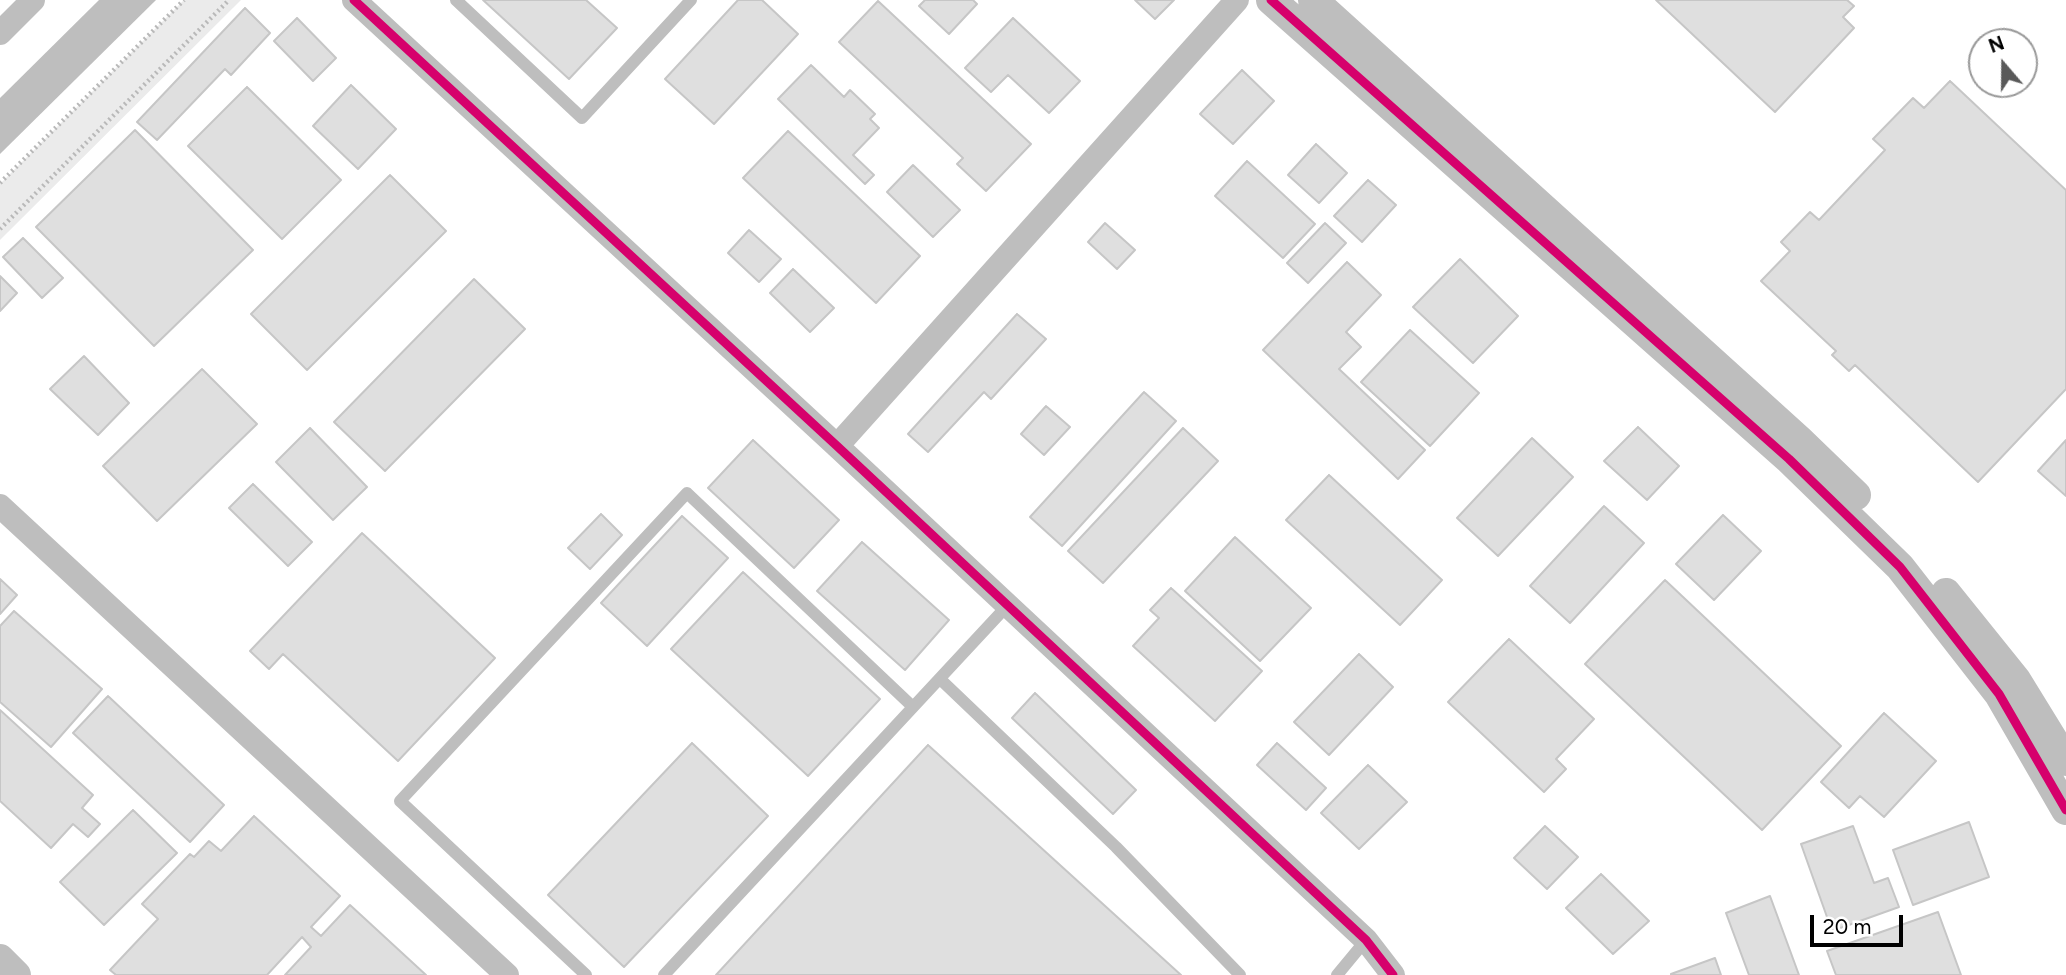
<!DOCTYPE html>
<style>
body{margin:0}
#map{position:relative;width:2066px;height:975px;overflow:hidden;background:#fff;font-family:Figtree,sans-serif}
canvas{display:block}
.north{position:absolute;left:1968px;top:28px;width:70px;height:70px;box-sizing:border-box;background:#fff;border:2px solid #999;border-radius:50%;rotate:340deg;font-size:19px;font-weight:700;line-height:28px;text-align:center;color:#000}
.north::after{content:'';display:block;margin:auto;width:24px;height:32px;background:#595959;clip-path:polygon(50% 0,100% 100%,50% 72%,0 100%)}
.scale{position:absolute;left:1810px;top:915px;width:93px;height:32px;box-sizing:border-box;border:4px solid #000;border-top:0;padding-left:9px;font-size:21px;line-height:24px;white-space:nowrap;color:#000;-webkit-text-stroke:5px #fff;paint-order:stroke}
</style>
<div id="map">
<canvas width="2066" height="975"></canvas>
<div class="north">N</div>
<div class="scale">20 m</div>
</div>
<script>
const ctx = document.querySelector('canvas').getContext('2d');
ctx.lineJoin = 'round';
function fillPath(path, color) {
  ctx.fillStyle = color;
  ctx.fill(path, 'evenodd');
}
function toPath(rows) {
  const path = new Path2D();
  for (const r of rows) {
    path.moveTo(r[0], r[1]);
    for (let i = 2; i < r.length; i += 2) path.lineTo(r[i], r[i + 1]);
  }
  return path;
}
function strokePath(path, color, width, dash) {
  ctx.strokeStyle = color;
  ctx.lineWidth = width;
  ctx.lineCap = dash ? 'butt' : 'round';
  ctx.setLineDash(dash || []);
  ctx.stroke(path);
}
fillPath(toPath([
 [184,0,241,0,0,240,0,184]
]), '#ebebeb');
fillPath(toPath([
 [99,0,156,0,0,154,0,98]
]), '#bebebe');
const building = toPath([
 [483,0,586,0,617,28,569,79,483,0],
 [738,0,762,0,798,34,714,124,665,79,738,0],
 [925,0,973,0,977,4,949,34,919,6,925,0],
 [1135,0,1174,0,1155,19,1135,0],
 [1656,0,1847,0,1854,6,1843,17,1854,28,1775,112,1656,0],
 [878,1,1031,144,986,191,957,164,963,158,839,42,878,1],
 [245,8,270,33,231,75,225,69,157,140,137,122,245,8],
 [297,18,336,58,313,81,274,41,297,18],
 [1013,18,1080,81,1049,113,1008,75,991,92,965,68,1013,18],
 [811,65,844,97,850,90,875,114,870,119,879,128,853,155,874,175,865,184,778,99,811,65],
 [1242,70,1274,101,1233,144,1200,114,1242,70],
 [1950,81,2066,190,2066,389,1978,482,1855,365,1849,371,1832,355,1836,351,1761,281,1790,251,1781,242,1810,212,1819,220,1885,150,1873,139,1913,98,1924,108,1950,81],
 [351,85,396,129,358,169,313,126,351,85],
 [247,87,341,180,282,239,188,146,247,87],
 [135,130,253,250,154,346,36,227,135,130],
 [788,131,920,256,876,303,743,178,788,131],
 [1316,144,1347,173,1319,203,1288,175,1316,144],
 [1247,161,1315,224,1283,258,1215,196,1247,161],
 [913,165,960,210,933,237,887,192,913,165],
 [390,175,446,231,307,370,251,314,390,175],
 [1368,180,1396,205,1362,242,1334,216,1368,180],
 [1105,223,1135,250,1117,269,1088,242,1105,223],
 [1325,223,1346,243,1308,283,1287,263,1325,223],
 [749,230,781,259,759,282,728,253,749,230],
 [23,238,63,278,42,298,3,257,23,238],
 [1460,259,1518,316,1473,363,1413,307,1460,259],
 [1347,262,1381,295,1346,332,1361,347,1339,369,1425,450,1398,479,1263,350,1347,262],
 [793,269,834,308,810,332,770,293,793,269],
 [0,276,17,293,0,311,0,276],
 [474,279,525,329,385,471,334,422,474,279],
 [1017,314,1046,339,991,399,984,392,928,452,908,434,1017,314],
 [1410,330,1479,393,1430,446,1361,382,1410,330],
 [84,356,129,403,98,435,50,389,84,356],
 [202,369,257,424,157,521,103,466,202,369],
 [1144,392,1176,421,1062,546,1030,517,1144,392],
 [1046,406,1070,427,1044,455,1021,434,1046,406],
 [1638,427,1679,466,1647,500,1604,461,1638,427],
 [310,428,367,487,333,520,276,462,310,428],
 [1183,428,1218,461,1103,583,1068,551,1183,428],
 [1532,438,1573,477,1498,556,1457,518,1532,438],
 [753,440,839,520,794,568,708,488,753,440],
 [2066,440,2066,496,2038,471,2066,440],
 [1329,475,1442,580,1400,625,1286,520,1329,475],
 [253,484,312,542,288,566,229,508,253,484],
 [1604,506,1644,543,1570,623,1530,586,1604,506],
 [601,514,622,535,590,569,568,548,601,514],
 [1723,515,1761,551,1714,600,1676,564,1723,515],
 [682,516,728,558,647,646,601,603,682,516],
 [362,533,495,658,398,761,283,654,269,669,250,651,362,533],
 [1235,537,1311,608,1260,661,1185,591,1235,537],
 [862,542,949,620,905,670,817,591,862,542],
 [743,572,880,699,808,776,671,649,743,572],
 [0,579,17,595,0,614,0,579],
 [1665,580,1841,746,1762,830,1585,664,1665,580],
 [1171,588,1262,671,1215,721,1133,646,1159,618,1150,610,1171,588],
 [14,611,102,689,51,747,0,702,0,626,14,611],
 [1509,639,1594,719,1556,759,1566,769,1544,792,1448,702,1509,639],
 [1359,654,1393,687,1329,755,1294,722,1359,654],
 [1035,693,1136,790,1113,814,1012,718,1035,693],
 [108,696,224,805,190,842,73,733,108,696],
 [0,710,93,795,82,808,100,824,88,837,73,824,51,848,0,801,0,710],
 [1884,713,1936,761,1884,817,1860,796,1849,808,1821,782,1884,713],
 [692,743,768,816,624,967,548,895,692,743],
 [1277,743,1326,788,1306,810,1257,765,1277,743],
 [928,745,1181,975,716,975,928,745],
 [1368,765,1407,802,1359,849,1321,813,1368,765],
 [133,810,177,853,104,925,60,882,133,810],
 [254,816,340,896,311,927,321,936,350,905,426,975,285,975,311,947,302,937,267,975,116,975,110,970,158,919,142,904,190,854,194,857,209,841,221,851,254,816],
 [1969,822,1989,877,1913,905,1893,850,1969,822],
 [1545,826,1578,857,1547,889,1514,858,1545,826],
 [1853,826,1874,883,1888,878,1899,907,1832,931,1801,844,1853,826],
 [1601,874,1649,921,1613,954,1566,908,1601,874],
 [1770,896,1799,975,1749,975,1726,913,1770,896],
 [1938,912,1961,975,1836,975,1827,951,1938,912],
 [1715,958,1721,975,1671,975,1671,974,1715,958]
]);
fillPath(building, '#dfdfdf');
strokePath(building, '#c6c6c6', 2);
strokePath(toPath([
 [0,183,184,0],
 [0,229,229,0]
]), '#b9b9b9', 4.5, [2, 3.5]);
strokePath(toPath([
 [456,0,582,118,691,0],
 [940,679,1116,847,1240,975],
 [586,975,400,801,687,493,913,707],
 [664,975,1007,606],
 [1337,975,1366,940]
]), '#bebebe', 12);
strokePath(toPath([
 [354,0,837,446,1366,940,1393,975],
 [0,33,33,0],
 [837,446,1237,0],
 [0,506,507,975]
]), '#bebebe', 24);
strokePath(toPath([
 [1271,0,1789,459,1900,567,1999,694,2066,810],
 [1313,0,1798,439,1856,495],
 [1946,593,2016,680,2066,761],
 [0,959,16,975]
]), '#bebebe', 30);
strokePath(toPath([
 [354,0,837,446,1366,940,1393,975],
 [1271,0,1789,459,1900,567,1999,694,2066,810]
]), '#d6006c', 9);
</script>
